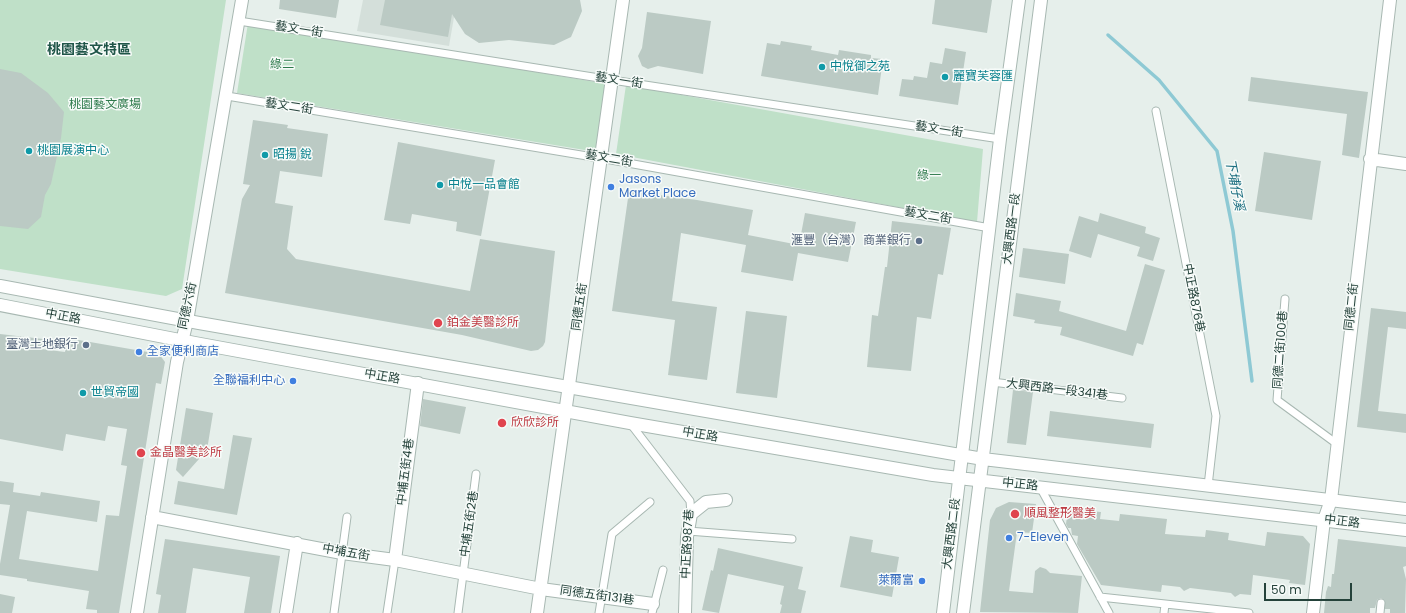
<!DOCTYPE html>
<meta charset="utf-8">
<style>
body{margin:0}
#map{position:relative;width:1406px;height:613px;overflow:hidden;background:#e6efeb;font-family:Poppins,sans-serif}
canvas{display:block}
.scale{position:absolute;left:1264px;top:583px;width:88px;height:18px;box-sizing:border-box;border:2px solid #24423a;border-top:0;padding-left:5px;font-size:12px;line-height:14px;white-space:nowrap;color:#24423a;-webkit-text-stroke:3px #f7fbf9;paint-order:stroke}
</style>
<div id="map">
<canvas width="1406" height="613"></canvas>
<div class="scale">50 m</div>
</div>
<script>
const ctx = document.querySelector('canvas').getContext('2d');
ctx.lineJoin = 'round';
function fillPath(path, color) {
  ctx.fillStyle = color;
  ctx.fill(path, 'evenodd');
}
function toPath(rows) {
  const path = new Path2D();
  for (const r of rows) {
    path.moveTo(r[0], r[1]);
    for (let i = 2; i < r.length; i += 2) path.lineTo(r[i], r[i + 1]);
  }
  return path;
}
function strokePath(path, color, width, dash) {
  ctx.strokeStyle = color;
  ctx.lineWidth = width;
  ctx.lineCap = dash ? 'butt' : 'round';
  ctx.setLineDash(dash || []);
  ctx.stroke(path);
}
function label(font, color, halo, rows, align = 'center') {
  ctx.font = font + ' Poppins,"Noto Sans TC",sans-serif';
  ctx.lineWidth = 3;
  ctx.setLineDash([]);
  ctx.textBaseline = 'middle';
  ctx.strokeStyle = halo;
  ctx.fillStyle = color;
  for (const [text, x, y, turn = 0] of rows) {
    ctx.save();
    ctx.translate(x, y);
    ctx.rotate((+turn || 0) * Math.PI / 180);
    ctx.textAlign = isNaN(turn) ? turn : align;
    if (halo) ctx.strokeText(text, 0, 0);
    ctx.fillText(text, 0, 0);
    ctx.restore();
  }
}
fillPath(toPath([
 [363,0,457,0,449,46,357,31]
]), '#d4dfda');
fillPath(toPath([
 [0,0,226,0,182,289,166,296,0,269],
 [248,23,607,84,597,152,237,93],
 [626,85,983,149,977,222,616,154]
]), '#bfe0c8');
strokePath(toPath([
 [1108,35,1159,80,1217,151,1233,231,1252,381]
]), '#8ec9d4', 3.5);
fillPath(toPath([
 [280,0,339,0,336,18,279,9],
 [385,0,580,0,582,11,571,37,554,45,509,40,479,43,465,34,452,14,448,37,380,25],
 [935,0,992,0,987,33,932,24],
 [647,12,711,21,703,74,658,66,648,69,642,66,638,56,642,48],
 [781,41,812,46,811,50,838,55,839,50,871,55,871,58,883,59,878,95,761,76,767,43,780,45],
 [945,48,966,52,958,105,899,96,902,79,913,80,914,76,927,78,930,62,942,64],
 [0,69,21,73,48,93,64,112,61,138,51,184,45,195,41,217,28,229,0,226],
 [1251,77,1368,92,1359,158,1342,155,1347,114,1248,101],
 [253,120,288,125,287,128,328,134,322,177,280,171,275,203,293,206,287,249,296,259,470,291,480,239,555,251,545,342,543,346,538,350,531,351,462,335,225,293,242,199,250,185,243,184],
 [398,142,495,160,481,236,456,231,457,222,412,214,410,224,384,220],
 [1264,152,1321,161,1312,220,1255,211],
 [629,191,697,200,753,210,748,235,799,245,805,213,856,222,848,262,798,253,793,281,741,272,746,245,681,233,672,301,717,307,707,380,668,375,675,320,612,311],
 [1100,213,1146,227,1145,233,1160,238,1153,261,1137,256,1140,247,1098,234,1091,258,1069,251,1079,216,1098,222],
 [892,221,951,228,943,275,938,274,931,319,917,317,911,371,867,367,872,315,878,316,885,267,887,267],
 [1023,248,1069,254,1065,284,1019,277],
 [1145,264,1165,270,1143,345,1137,343,1133,356,1060,335,1062,327,1034,323,1035,320,1013,316,1016,293,1061,301,1059,311,1126,331],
 [1371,308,1406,312,1406,329,1388,327,1378,411,1406,414,1406,433,1357,427],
 [746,311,787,316,777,398,736,393],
 [0,334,43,339,41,349,65,352,67,338,159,354,165,362,161,384,156,383,119,613,97,613,97,610,86,609,89,591,27,581,27,579,0,575,0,564,10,505,0,504,0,481,14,483,13,492,40,496,41,492,100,501,97,522,27,511,19,559,98,571,106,515,119,516,127,466,121,465,127,429,108,426,105,441,66,434,63,451,0,439],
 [1013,390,1033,392,1026,445,1007,443],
 [423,399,466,407,460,434,420,426],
 [186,408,213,413,207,450,183,477,176,470],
 [1050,411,1154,424,1151,448,1047,436],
 [233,435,252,438,237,515,174,504,178,481,224,489],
 [1009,502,1036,504,1032,533,1017,532,1009,591,1033,593,1035,571,1040,567,1046,569,1050,573,1082,576,1078,613,980,612,990,520,996,508],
 [1068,509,1101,512,1100,519,1119,521,1120,514,1167,519,1165,534,1205,537,1206,530,1229,533,1228,540,1265,546,1267,532,1303,536,1310,544,1305,585,1289,583,1290,580,1253,575,1251,595,1240,594,1235,597,1231,593,1190,588,1184,591,1180,587,1162,585,1161,592,1101,585,1077,544,1078,536,1072,535,1071,528,1068,528,1066,524],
 [850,536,873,540,871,552,899,557,892,597,840,587],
 [165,539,280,556,271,613,244,613,250,577,193,568,186,613,158,613,161,595,156,594],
 [1338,539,1406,547,1406,566,1403,567,1406,579,1405,613,1390,613,1390,609,1385,609,1385,601,1381,598,1377,600,1375,608,1370,608,1370,613,1324,613,1326,592,1328,586,1331,587,1332,574,1334,574],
 [718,548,803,567,798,589,806,591,801,613,780,613,782,605,780,604,784,586,728,574,719,613,702,610,711,570,713,571],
 [0,594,15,597,12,613,0,613]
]), '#bbcac4');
const service = toPath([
 [239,21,612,80,1000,139],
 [227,96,611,160,990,228],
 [1156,111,1216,416,1208,486],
 [1285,299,1277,400,1337,444],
 [992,382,1122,398],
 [630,423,690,501,691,514],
 [1040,487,1109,613],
 [688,531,792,539],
 [1100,597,1249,613],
 [334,613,347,517],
 [387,613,395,560],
 [458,613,476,474],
 [599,613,612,534,650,502],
 [652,613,663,570],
 [1164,613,1165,604],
 [1380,613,1381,603]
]);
const minor = toPath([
 [1370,159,1406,164],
 [152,517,342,553,395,560,541,589,653,604],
 [395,560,418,383],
 [137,613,177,362,187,321,242,0],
 [286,613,297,543],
 [537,613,623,0],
 [685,613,687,537,691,514,706,502,726,500],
 [1313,613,1324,520,1331,500,1390,0]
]);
const tertiary = toPath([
 [0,286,199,323,983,459,1406,509],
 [0,305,195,343,630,423,933,475,1406,530],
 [943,613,1000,139,1019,0],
 [963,613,1041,0]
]);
strokePath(service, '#a8b8b2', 9);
strokePath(minor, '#a8b8b2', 14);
strokePath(tertiary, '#a8b8b2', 14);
strokePath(service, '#fff', 7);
strokePath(minor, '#fff', 12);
strokePath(tertiary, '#fff', 12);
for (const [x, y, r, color] of [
 [822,67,4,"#0f9aa8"],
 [945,77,4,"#0f9aa8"],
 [29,151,4,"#0f9aa8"],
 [265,155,4,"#0f9aa8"],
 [440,185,4,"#0f9aa8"],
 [611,187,4,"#3f7fe0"],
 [919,241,4,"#5c6f8a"],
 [438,323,5,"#e0444e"],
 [86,345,4,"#5c6f8a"],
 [139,352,4,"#3f7fe0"],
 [293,381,4,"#3f7fe0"],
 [83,393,4,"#0f9aa8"],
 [502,423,5,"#e0444e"],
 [141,453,5,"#e0444e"],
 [1015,514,5,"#e0444e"],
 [1009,538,4,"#3f7fe0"],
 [922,581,4,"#3f7fe0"]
]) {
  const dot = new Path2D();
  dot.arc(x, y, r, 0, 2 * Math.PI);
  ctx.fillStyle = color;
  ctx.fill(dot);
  strokePath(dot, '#f7fbf9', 1.5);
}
label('12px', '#24423a', '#f7fbf9', [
 ["藝文一街",299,30,9],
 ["藝文一街",619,81,9],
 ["藝文二街",289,107,9],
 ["藝文一街",939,130,9],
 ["藝文二街",609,159,10],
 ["藝文二街",928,216,10],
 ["大興西路一段",1012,229,-83],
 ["中正路876巷",1193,298,79],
 ["同德六街",188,306,-78],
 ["同德五街",580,307,-82],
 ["同德二街",1352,307,-84],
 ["中正路",63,317,11],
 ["同德二街100巷",1281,350,-86],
 ["中正路",382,377,10],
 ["大興西路一段341巷",1057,390,7],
 ["中正路",700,435,10],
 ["中埔五街4巷",406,472,-83],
 ["中正路",1020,485,6],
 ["中正路",1342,522,7],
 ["中埔五街2巷",470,524,-82],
 ["大興西路二段",952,534,-83],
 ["中正路987巷",688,544,-87],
 ["中埔五街",346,553,10],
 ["同德五街131巷",597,596,8]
]);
label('12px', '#2d7a4b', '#f7fbf9', [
 ["綠二",282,65],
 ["桃園藝文廣場",105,105],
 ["綠一",929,176]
]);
label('12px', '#0d838f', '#f7fbf9', [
 ["中悅御之苑",830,67],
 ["麗寶芙蓉匯",953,77],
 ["桃園展演中心",37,151],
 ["昭揚 銳",273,155],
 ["中悅一品會館",448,185],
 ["世貿帝國",91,393]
], 'left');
label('12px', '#366cbe', '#f7fbf9', [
 ["Jasons",619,180],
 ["Market Place",619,194],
 ["全家便利商店",147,352],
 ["全聯福利中心",285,381,"right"],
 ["7-Eleven",1017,538],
 ["萊爾富",914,581,"right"]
], 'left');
label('12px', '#4e5e75', '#f7fbf9', [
 ["滙豐（台灣）商業銀行",911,241],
 ["臺灣土地銀行",78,345]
], 'right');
label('12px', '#be3a42', '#f7fbf9', [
 ["鉑金美醫診所",447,323],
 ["欣欣診所",511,423],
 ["金晶醫美診所",150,453],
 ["順風整形醫美",1024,514]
], 'left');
label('italic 13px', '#1c6f80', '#f7fbf9', [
 ["下埔仔溪",1234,185,79]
]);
label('bold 14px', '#1f5548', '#f7fbf9', [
 ["桃園藝文特區",89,50]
]);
</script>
